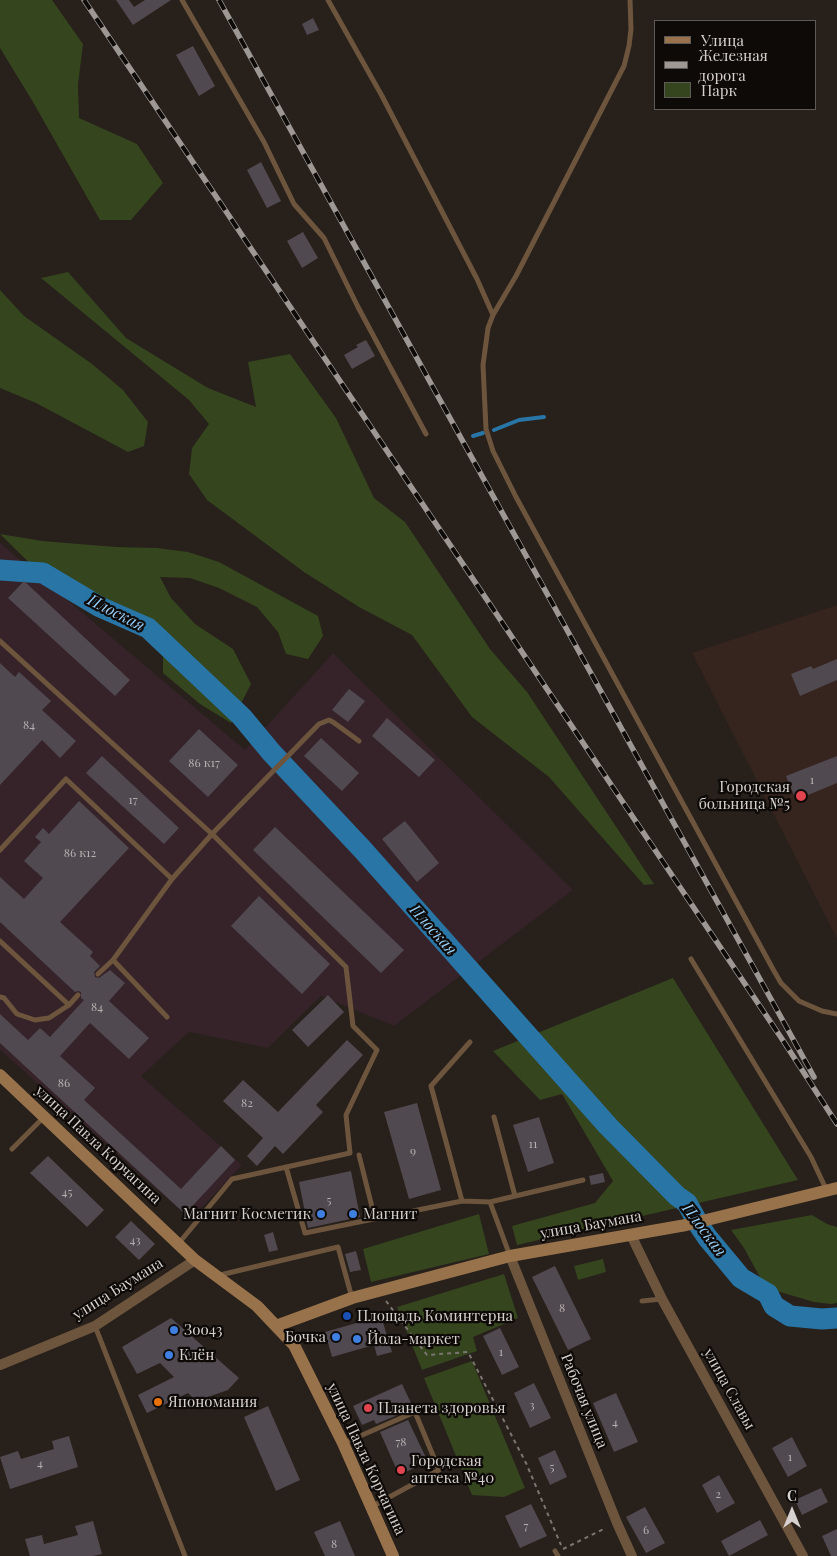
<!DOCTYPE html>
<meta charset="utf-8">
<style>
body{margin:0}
#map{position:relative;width:837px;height:1556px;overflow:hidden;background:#27201b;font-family:"Playfair Display",serif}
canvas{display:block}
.legend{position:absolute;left:654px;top:20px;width:162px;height:90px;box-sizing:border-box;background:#0e0a08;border:1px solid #5e5a57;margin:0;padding:6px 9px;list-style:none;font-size:15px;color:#d6d1ce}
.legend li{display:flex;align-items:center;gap:10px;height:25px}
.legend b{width:25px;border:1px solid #5e5a57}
.north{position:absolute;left:767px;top:1486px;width:50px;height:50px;-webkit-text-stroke:4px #0e0a08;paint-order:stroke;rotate:0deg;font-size:14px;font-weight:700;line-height:20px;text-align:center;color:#d6d1ce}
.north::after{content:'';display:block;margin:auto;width:18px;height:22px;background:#d6d1ce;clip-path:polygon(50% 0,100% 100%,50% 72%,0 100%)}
</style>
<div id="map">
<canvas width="837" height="1556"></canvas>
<ul class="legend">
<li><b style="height:6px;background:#98724b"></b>Улица</li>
<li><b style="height:6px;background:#9d9894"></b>Железная дорога</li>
<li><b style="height:14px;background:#35451e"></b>Парк</li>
</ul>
<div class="north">С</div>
</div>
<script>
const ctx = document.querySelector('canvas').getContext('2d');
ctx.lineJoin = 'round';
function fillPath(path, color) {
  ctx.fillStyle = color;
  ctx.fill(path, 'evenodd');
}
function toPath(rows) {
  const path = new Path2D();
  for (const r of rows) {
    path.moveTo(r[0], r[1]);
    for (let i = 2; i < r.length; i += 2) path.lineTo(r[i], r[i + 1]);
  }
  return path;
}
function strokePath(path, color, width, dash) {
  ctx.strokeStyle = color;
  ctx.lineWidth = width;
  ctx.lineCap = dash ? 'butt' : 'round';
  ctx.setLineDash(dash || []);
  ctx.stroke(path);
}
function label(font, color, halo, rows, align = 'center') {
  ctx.font = font + ' "Playfair Display",serif';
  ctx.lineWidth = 4.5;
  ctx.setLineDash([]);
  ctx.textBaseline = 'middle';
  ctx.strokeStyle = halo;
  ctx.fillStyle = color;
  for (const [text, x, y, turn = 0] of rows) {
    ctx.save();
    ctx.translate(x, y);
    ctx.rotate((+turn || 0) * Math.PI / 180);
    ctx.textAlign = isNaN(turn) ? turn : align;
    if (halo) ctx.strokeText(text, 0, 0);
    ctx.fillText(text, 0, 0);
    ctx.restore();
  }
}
fillPath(toPath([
 [0,543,245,750,333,653,573,890,394,1026,321,996,268,1048,189,1032,141,1076,242,1165,189,1221,185,1214,0,1050]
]), '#352329');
fillPath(toPath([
 [837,605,837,939,692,653]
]), '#36241e');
fillPath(toPath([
 [0,0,52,0,83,44,78,85,79,118,137,144,163,183,131,220,100,220,33,102,0,48],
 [68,272,126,338,208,388,256,407,248,362,290,354,336,418,374,498,405,522,490,649,527,692,654,884,644,885,549,777,472,717,412,635,359,607,304,572,207,500,189,474,192,448,209,424,189,400,41,278],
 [0,290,24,316,92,364,123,390,148,422,144,446,128,452,36,403,0,388],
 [0,534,42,541,116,547,157,548,188,552,219,562,318,616,323,636,308,659,286,654,278,632,257,607,219,588,190,578,160,577,171,598,195,624,233,649,251,684,231,723,200,704,163,673,163,654,143,632,110,619,55,588],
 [673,978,798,1180,517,1245,512,1226,595,1203,613,1181,562,1094,540,1100,493,1051],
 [479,1214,489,1254,371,1282,363,1249],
 [812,1215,827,1224,837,1227,837,1303,831,1304,814,1302,780,1292,771,1287,761,1279,744,1248,731,1230],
 [603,1259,606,1272,578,1280,574,1266],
 [504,1274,518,1318,473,1337,477,1351,422,1370,397,1307],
 [472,1361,525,1488,504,1497,472,1495,424,1378]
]), '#35451e');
strokePath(toPath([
 [494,430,519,420,544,417],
 [473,436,483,433]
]), '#2875a6', 4);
strokePath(toPath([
 [0,570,43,573,100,607,148,628,242,717,271,752,363,850,608,1126,677,1196,687,1203,699,1225,707,1237,741,1278,768,1294,774,1306,790,1316,822,1319,837,1318]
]), '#2875a6', 21);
fillPath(toPath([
 [116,0,129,0,134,7,145,0,171,0,133,25],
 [313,18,319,30,307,35,302,24],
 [193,46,215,86,199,96,176,55],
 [261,162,281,201,267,208,247,170],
 [303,232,318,258,302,268,287,241],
 [366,340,375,356,352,369,344,355,358,347,356,345],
 [24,581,130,680,115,696,8,598],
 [837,659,837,680,800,696,791,674,811,666,813,669],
 [0,663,15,677,19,672,51,701,42,710,76,741,60,758,42,740,0,785],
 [349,689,365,701,348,722,332,710],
 [387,718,435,760,419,777,372,736],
 [199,729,238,765,208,797,169,761],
 [321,738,359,773,342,791,304,756],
 [102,756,179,828,164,844,86,773],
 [837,756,837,783,796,800,786,776],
 [79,801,129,848,60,922,93,952,90,956,100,966,94,972,95,977,99,978,110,970,125,983,109,1001,149,1038,129,1059,90,1023,60,1056,95,1088,84,1100,181,1189,221,1146,235,1160,185,1214,0,1043,0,1014,28,1040,40,1028,50,1037,84,1000,81,998,81,992,78,991,75,992,0,922,0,877,24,899,43,878,24,861,41,842,35,837,43,828,49,834],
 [405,821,439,863,417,882,382,839],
 [275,827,404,950,381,973,253,850],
 [259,896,330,964,302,994,231,926],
 [328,995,344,1012,308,1047,292,1030],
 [347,1040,363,1055,316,1105,323,1112,283,1154,275,1146,257,1166,247,1156,263,1138,223,1101,243,1080,278,1112],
 [417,1103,441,1190,409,1199,384,1112],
 [539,1117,554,1163,528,1172,513,1125],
 [48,1156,104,1210,87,1227,30,1173],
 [351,1171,360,1217,308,1228,299,1182],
 [603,1173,605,1182,591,1185,589,1176],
 [131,1221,155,1244,139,1260,115,1237],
 [273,1232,278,1250,269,1252,264,1235],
 [356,1251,361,1270,350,1272,345,1254],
 [555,1266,591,1339,568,1350,532,1277],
 [381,1316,392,1352,377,1356,374,1345,332,1357,325,1332],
 [171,1318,239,1378,228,1390,196,1401,188,1393,147,1413,138,1395,174,1377,160,1363,137,1374,122,1347],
 [500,1328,519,1367,502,1375,483,1336],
 [534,1383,551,1418,530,1428,514,1393],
 [402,1384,411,1403,403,1407,405,1412,376,1424,374,1420,362,1425,353,1406],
 [616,1393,638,1442,614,1452,593,1403],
 [268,1406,300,1480,276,1491,244,1417],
 [408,1420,428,1462,399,1475,380,1432],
 [69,1436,78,1467,10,1489,0,1457,18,1451,21,1459,54,1449,52,1441],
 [792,1437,807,1466,788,1477,772,1448],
 [555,1450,567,1477,550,1485,538,1458],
 [719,1475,735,1503,717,1513,702,1485],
 [821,1488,828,1502,802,1515,795,1500],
 [531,1504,547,1536,520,1548,505,1516],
 [645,1507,665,1543,646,1553,626,1517],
 [760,1520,768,1535,729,1556,721,1541],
 [93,1521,102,1554,93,1556,30,1556,25,1539,42,1535,44,1544,78,1535,75,1526],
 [340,1521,355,1556,325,1556,314,1532],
 [837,1529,837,1556,831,1556,822,1536]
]), '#514950');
strokePath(toPath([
 [386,1301,427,1355,468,1352,526,1463,561,1545],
 [563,1549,606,1528]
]), '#7b7571', 2, [4, 4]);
strokePath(toPath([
 [182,0,264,142,294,204,324,238,358,307,426,434],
 [328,0,382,96,477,279,493,315],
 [630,0,631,29,629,46,624,66,516,276,493,315,488,328,483,365,486,429,493,451,516,497,774,971,781,983,799,1001,822,1011,837,1014],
 [0,641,212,834,319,724,329,720,333,722,359,741],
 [0,850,66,779,172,879],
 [0,941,69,1005,49,1018,35,1020,17,1014,4,998,0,997],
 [691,959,811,1157,826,1189],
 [98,974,113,960],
 [69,1005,78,995],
 [167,1017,113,960,172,879,212,834,346,967,353,1026,377,1050,346,1115,350,1153,232,1179,179,1243],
 [494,1117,515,1196],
 [12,1149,44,1117],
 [359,1155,375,1219],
 [286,1167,305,1233,462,1201,490,1202,510,1256],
 [462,1201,431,1086,470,1042],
 [490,1202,583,1180],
 [220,1275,338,1247,352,1298],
 [642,1301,662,1299],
 [95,1326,185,1556],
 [344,1443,415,1412,439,1470,373,1506],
 [555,1551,558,1556]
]), '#6d553d', 5);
strokePath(toPath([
 [631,1235,662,1299,803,1556],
 [510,1256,617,1523,632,1556],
 [0,1365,95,1326,195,1260]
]), '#6d553d', 10);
strokePath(toPath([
 [0,1075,195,1260,257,1306,294,1345,343,1443,393,1556],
 [276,1326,352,1298,510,1256,686,1225,837,1188]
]), '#98724b', 12);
const rail = toPath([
 [84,0,784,1042,837,1124],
 [219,0,814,1077]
]);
strokePath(rail, '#9d9894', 5.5);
strokePath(rail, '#0e0a08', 4, [11]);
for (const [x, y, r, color] of [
 [801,796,6,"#e0444e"],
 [321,1214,5,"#3f7fe0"],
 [353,1214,5,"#3f7fe0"],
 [347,1316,5,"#1a4fb4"],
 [174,1330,5,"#3f7fe0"],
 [336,1337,5,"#3f7fe0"],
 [357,1339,5,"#3f7fe0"],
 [169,1355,5,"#3f7fe0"],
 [158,1402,5,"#e8710a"],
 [368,1408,5,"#e0444e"],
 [401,1470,5,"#e0444e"]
]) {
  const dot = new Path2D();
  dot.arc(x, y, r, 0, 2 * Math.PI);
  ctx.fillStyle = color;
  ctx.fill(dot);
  strokePath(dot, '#0e0a08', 2);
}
label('12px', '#b5afae', null, [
 ["84",29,725],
 ["86 к17",204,763],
 ["1",812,780],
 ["17",133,800],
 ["86 к12",80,853],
 ["84",97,1007],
 ["86",64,1083],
 ["82",247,1103],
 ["11",533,1144],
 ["9",413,1151],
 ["45",67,1192],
 ["5",329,1200],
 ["43",135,1240],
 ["8",562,1308],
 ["1",501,1352],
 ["3",532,1405],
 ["4",615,1422],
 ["78",401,1442],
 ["1",790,1457],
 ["4",40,1463],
 ["5",552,1467],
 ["2",718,1494],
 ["7",526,1526],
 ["6",646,1530],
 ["8",334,1544]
]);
label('15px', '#d6d1ce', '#0e0a08', [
 ["Городская",790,787,"right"],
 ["больница №5",790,804,"right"],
 ["Магнит Косметик",311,1214,"right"],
 ["Магнит",363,1214],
 ["Площадь Коминтерна",357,1316],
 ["Зоо43",184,1330],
 ["Бочка",326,1337,"right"],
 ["Йола-маркет",367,1339],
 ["Клён",179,1355],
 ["Япономания",168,1402],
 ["Планета здоровья",378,1408],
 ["Городская",411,1461],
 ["аптека №40",411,1478]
], 'left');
label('15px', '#d6d1ce', '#0e0a08', [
 ["улица Павла Корчагина",98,1145,43],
 ["улица Баумана",591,1225,-10],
 ["улица Баумана",118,1289,-32],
 ["улица Славы",729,1389,61],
 ["Рабочая улица",584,1401,68],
 ["улица Павла Корчагина",366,1459,65]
]);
label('italic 16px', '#97cff8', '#0e0a08', [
 ["Плоская",116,613,27],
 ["Плоская",433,930,48],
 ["Плоская",704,1230,53]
]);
</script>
